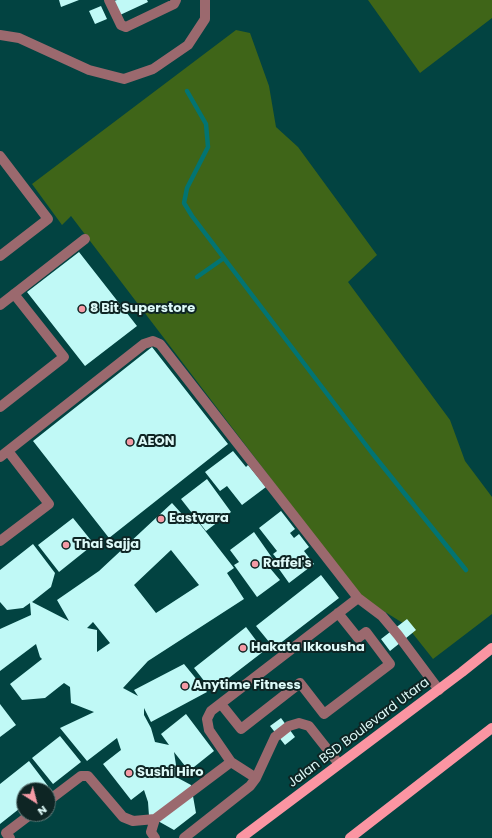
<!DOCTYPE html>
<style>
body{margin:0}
#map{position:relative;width:492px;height:838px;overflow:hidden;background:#024341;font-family:Poppins,sans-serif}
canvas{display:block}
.north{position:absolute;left:16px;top:782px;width:40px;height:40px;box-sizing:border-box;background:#0e2524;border:1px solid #617a79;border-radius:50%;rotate:144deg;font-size:11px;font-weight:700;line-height:16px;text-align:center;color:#defaf8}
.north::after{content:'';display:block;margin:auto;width:14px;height:18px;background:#f49aa5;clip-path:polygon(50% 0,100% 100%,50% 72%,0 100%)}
</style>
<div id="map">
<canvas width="492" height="838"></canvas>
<div class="north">N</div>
</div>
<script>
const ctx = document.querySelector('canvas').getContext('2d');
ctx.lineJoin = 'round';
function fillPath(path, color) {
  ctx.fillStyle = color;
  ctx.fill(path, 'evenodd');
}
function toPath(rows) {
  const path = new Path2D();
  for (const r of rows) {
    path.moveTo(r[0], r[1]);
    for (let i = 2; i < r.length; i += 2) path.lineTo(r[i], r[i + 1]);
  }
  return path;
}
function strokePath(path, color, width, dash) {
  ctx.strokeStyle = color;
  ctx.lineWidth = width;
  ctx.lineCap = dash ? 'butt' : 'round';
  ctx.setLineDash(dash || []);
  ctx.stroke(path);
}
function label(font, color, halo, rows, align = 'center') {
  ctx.font = font + ' Poppins,sans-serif';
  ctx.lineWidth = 4;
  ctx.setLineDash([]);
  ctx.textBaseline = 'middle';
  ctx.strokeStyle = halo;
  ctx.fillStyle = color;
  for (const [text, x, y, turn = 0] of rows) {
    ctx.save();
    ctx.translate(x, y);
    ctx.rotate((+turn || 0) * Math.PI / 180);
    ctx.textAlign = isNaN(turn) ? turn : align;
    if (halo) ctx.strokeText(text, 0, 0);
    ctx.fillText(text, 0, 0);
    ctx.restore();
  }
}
fillPath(toPath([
 [368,0,492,0,492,18,420,73],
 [236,30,250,33,269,86,276,127,298,147,377,255,348,282,450,420,465,461,492,497,492,614,433,659,406,625,361,597,71,216,62,225,32,184]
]), '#3f6518');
strokePath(toPath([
 [187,91,206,124,208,147,187,188,184,203,192,216,372,453,466,570],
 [197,277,224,258]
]), '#027472', 4.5);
fillPath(toPath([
 [59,0,79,0,61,7],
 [117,0,147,0,148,2,120,15,114,1],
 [101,6,107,19,95,24,89,11],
 [79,252,137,326,85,366,27,292],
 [152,347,228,444,109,538,33,441],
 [233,451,246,467,248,465,266,487,242,505,227,486,220,491,205,472],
 [207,479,231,512,206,531,181,499],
 [172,503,191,524,196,519,234,568,227,573,244,599,148,661,123,688,138,696,134,690,184,664,207,692,151,722,144,708,144,715,151,728,155,742,169,745,161,734,186,714,214,751,189,771,174,752,178,778,191,785,196,813,174,830,149,816,148,802,144,790,131,800,103,764,121,750,117,738,87,761,60,728,94,712,71,703,70,687,64,683,45,698,22,700,10,684,42,659,40,657,36,644,0,671,0,629,31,615,30,603,23,608,7,610,0,602,0,570,33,544,55,573,51,587,32,602,69,621,57,600,99,571],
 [171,550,199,585,156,613,134,585],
 [93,622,110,643,97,652,97,630,87,628],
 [281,511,295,529,290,533,294,538,299,534,309,547,304,551,314,564,289,583,279,569,283,566,273,554,277,551,259,528],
 [73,518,94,544,59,572,38,545],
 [254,532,275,562,269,567,280,580,257,597,234,565,239,562,230,550],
 [321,575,339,598,274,648,256,626],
 [407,619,416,630,390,651,381,639],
 [246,627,264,651,212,691,194,668],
 [0,704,16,725,0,737],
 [281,718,295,737,285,745,270,726],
 [60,736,81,762,53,784,32,758],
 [29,761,48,786,43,790,24,790,24,805,0,824,0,784]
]), '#c0f9f6');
strokePath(toPath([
 [109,0,121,25,126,27,174,4,176,0],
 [0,35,19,38,89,70,124,79,153,69,188,45,205,19,205,0],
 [0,156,48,219,0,256],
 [0,305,85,239],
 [0,407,64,357,14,294],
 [0,457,144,344,153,341,160,344,358,598,382,616,398,635,439,690],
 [0,541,49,504,8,451],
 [221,704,241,729,300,683,324,714,390,664,366,632,358,638,338,613],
 [256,778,231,762,209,730,207,719,211,711,358,598],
 [48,801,81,776,88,776,123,817,133,821,155,819],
 [10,838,6,833,31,814],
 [155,838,151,832,155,819,231,762],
 [184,838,250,786,256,778,275,737,289,726,299,723,309,726,339,764]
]), '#9b696e', 10);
strokePath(toPath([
 [241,838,462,672,492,648],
 [350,838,492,728]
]), '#fb95a2', 10);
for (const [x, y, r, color] of [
 [82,309,4,"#f49aa5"],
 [130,442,4,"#f49aa5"],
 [161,519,4,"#f49aa5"],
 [66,545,4,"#f49aa5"],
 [255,564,4,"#f49aa5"],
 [243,648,4,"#f49aa5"],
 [185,686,4,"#f49aa5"],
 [129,773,4,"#f49aa5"]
]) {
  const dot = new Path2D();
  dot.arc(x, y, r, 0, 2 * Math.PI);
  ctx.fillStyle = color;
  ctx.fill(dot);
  strokePath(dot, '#0e2524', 1.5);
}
label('bold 13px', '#defaf8', '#0e2524', [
 ["8 Bit Superstore",90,309],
 ["AEON",138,442],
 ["Eastvara",169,519],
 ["Thai Sajja",74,545],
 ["Raffel's",263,564],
 ["Hakata Ikkousha",251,648],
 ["Anytime Fitness",193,686],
 ["Sushi Hiro",137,773]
], 'left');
label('13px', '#defaf8', '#0e2524', [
 ["Jalan BSD Boulevard Utara",359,733,-37]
]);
</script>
